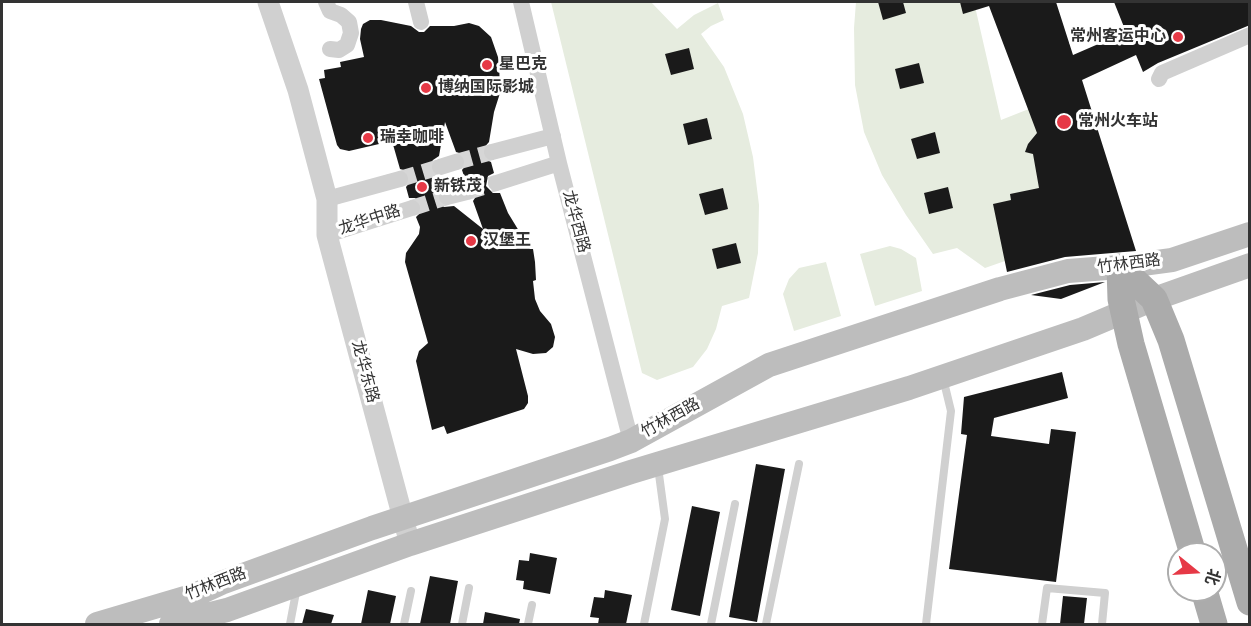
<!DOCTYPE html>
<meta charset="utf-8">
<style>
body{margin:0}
#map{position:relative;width:1251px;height:626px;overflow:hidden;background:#fff;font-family:"Source Sans 3","Noto Sans SC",sans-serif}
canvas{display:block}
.frame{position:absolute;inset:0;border:3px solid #333;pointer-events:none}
.north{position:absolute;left:1167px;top:542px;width:60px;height:60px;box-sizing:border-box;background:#fff;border:2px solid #adadad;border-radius:50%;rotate:108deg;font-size:16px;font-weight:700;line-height:24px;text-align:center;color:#333}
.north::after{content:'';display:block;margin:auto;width:21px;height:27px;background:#e63946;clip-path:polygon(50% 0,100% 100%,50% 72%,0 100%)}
</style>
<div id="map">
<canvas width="1251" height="626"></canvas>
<div class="frame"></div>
<div class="north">北</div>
</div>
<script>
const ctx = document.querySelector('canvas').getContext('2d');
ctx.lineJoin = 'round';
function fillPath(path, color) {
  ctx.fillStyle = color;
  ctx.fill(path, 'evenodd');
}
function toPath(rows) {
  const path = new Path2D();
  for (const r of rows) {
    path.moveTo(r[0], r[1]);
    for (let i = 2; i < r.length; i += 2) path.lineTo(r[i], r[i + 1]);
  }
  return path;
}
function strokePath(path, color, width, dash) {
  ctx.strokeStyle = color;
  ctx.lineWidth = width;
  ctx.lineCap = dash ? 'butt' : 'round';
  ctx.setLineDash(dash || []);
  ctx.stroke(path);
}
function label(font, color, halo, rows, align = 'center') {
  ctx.font = font + ' "Source Sans 3","Noto Sans SC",sans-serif';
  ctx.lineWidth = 6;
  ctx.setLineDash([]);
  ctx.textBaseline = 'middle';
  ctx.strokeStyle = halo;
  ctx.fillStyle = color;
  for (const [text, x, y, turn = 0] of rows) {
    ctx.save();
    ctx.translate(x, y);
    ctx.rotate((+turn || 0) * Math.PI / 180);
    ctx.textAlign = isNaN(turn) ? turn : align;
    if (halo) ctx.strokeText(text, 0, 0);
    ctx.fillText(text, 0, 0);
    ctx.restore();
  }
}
fillPath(toPath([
 [551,2,651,2,677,29,694,15,718,3,724,20,711,26,701,34,724,67,743,114,753,157,759,205,758,253,749,298,722,306,716,329,707,349,693,367,657,380,642,373],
 [856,2,974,2,1001,120,1044,103,1096,229,985,268,957,248,933,254,906,215,882,175,864,132,855,85,854,28],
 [890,246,901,249,916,258,922,291,875,306,860,254],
 [826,262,841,316,794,331,783,294,789,279,799,268]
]), '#e6ecdf');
fillPath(toPath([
 [878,2,903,2,906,13,883,20],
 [960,2,1056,2,1073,55,1126,32,1114,2,1250,2,1250,25,1158,63,1143,72,1136,55,1082,80,1136,251,1065,257,1007,272,993,204,1011,200,1010,194,1039,188,1033,154,1025,152,1028,144,1037,133,989,6,963,14],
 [370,20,381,20,411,26,419,32,424,32,430,26,454,26,469,23,479,26,491,37,499,60,500,93,494,112,489,142,482,150,484,159,491,162,494,173,488,176,486,186,493,193,500,193,508,213,530,249,533,249,535,262,536,280,533,281,535,299,540,311,551,324,555,337,553,347,546,353,533,354,516,349,528,396,528,403,524,409,447,434,444,426,432,430,416,361,419,351,428,343,405,262,406,253,419,234,420,227,416,217,422,211,422,204,415,198,409,198,406,187,410,182,410,176,407,171,400,169,392,141,349,151,340,149,337,145,319,79,325,78,324,70,341,67,340,62,364,57,360,39,361,29,363,24],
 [445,122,456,152,463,154,466,158,466,165,462,170,466,182,474,184,477,189,477,195,473,201,483,229,454,206,444,207,437,200,439,190,436,177,430,171,430,165,433,160,439,156],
 [689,48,694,69,671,75,665,54],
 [919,63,924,83,900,89,895,69],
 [707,118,712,139,688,145,683,124],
 [935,132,940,153,917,159,911,139],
 [948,187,953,208,929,214,924,193],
 [723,188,728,209,705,215,699,194],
 [736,243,741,263,717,269,712,249],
 [1105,282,1061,299,1031,295,1070,285],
 [1062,372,1068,398,994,418,991,436,1049,444,1051,429,1076,432,1056,582,949,569,967,435,961,434,964,397],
 [756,464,785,469,757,622,729,617],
 [692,506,720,512,700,616,671,610],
 [530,553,557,558,550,594,523,589,524,581,516,580,519,560,529,561],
 [430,576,458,581,450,624,420,624],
 [368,590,396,596,390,624,361,624],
 [605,590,632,595,626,624,598,624,599,618,590,617,594,597,604,598],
 [1063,596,1087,598,1084,624,1060,624],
 [306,609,334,615,331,624,302,624],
 [485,612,520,619,519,624,483,624]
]), '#1a1a1a');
strokePath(toPath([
 [456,162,492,152],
 [400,179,440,167],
 [467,192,496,183],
 [412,208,447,197]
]), '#d6d6d6', 16, [16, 8]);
strokePath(toPath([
 [290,624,297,587],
 [404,624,411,591],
 [462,624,469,588],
 [528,624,532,605],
 [644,624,665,519,658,467],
 [711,624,735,504],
 [766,624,799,464],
 [926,624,951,411,943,378],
 [1042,624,1047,588,1105,593,1102,624]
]), '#d0d0d0', 8);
strokePath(toPath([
 [326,2,330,11,341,15,349,22,351,33,347,45,339,50,330,49],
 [416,2,421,22],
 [521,2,559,163,631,441],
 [1159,79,1162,73,1250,35],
 [492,152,553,136],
 [440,167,456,162],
 [496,183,559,163],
 [447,197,467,192],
 [327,199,400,179],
 [327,235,412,208]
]), '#d0d0d0', 16);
strokePath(toPath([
 [268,2,298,90,327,199,327,235,410,544]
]), '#d0d0d0', 21);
strokePath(toPath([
 [97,624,195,595,221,583,372,528,610,449,631,441,769,365,1000,289,1068,271,1120,267,1172,260,1250,234],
 [171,624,227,610,410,544,631,472,909,388,1083,329,1154,299,1250,265]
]), '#bdbdbd', 24);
strokePath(toPath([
 [1120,267,1154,299,1171,340,1250,602],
 [1120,267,1121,299,1131,344,1193,554],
 [1204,590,1214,624]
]), '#ababab', 27);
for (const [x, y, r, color] of [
 [1178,37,6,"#e63946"],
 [487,65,6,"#e63946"],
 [426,88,6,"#e63946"],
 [1064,122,8,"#e63946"],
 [368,138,6,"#e63946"],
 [422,187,6,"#e63946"],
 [471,241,6,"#e63946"]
]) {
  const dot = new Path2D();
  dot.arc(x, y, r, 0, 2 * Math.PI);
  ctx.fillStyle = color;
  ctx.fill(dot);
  strokePath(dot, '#fff', 2);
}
label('bold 16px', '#333', '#fff', [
 ["常州客运中心",1166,37,"right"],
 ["星巴克",499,65],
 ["博纳国际影城",438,88],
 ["常州火车站",1078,122],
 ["瑞幸咖啡",380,138],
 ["新铁茂",434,187],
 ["汉堡王",483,241]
], 'left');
label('16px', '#333', '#fff', [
 ["龙华中路",370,221,-18],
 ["龙华西路",575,222,75],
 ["竹林西路",1129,265,-7],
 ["龙华东路",364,372,75],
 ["竹林西路",671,419,-29],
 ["竹林西路",216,585,-21]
]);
</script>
